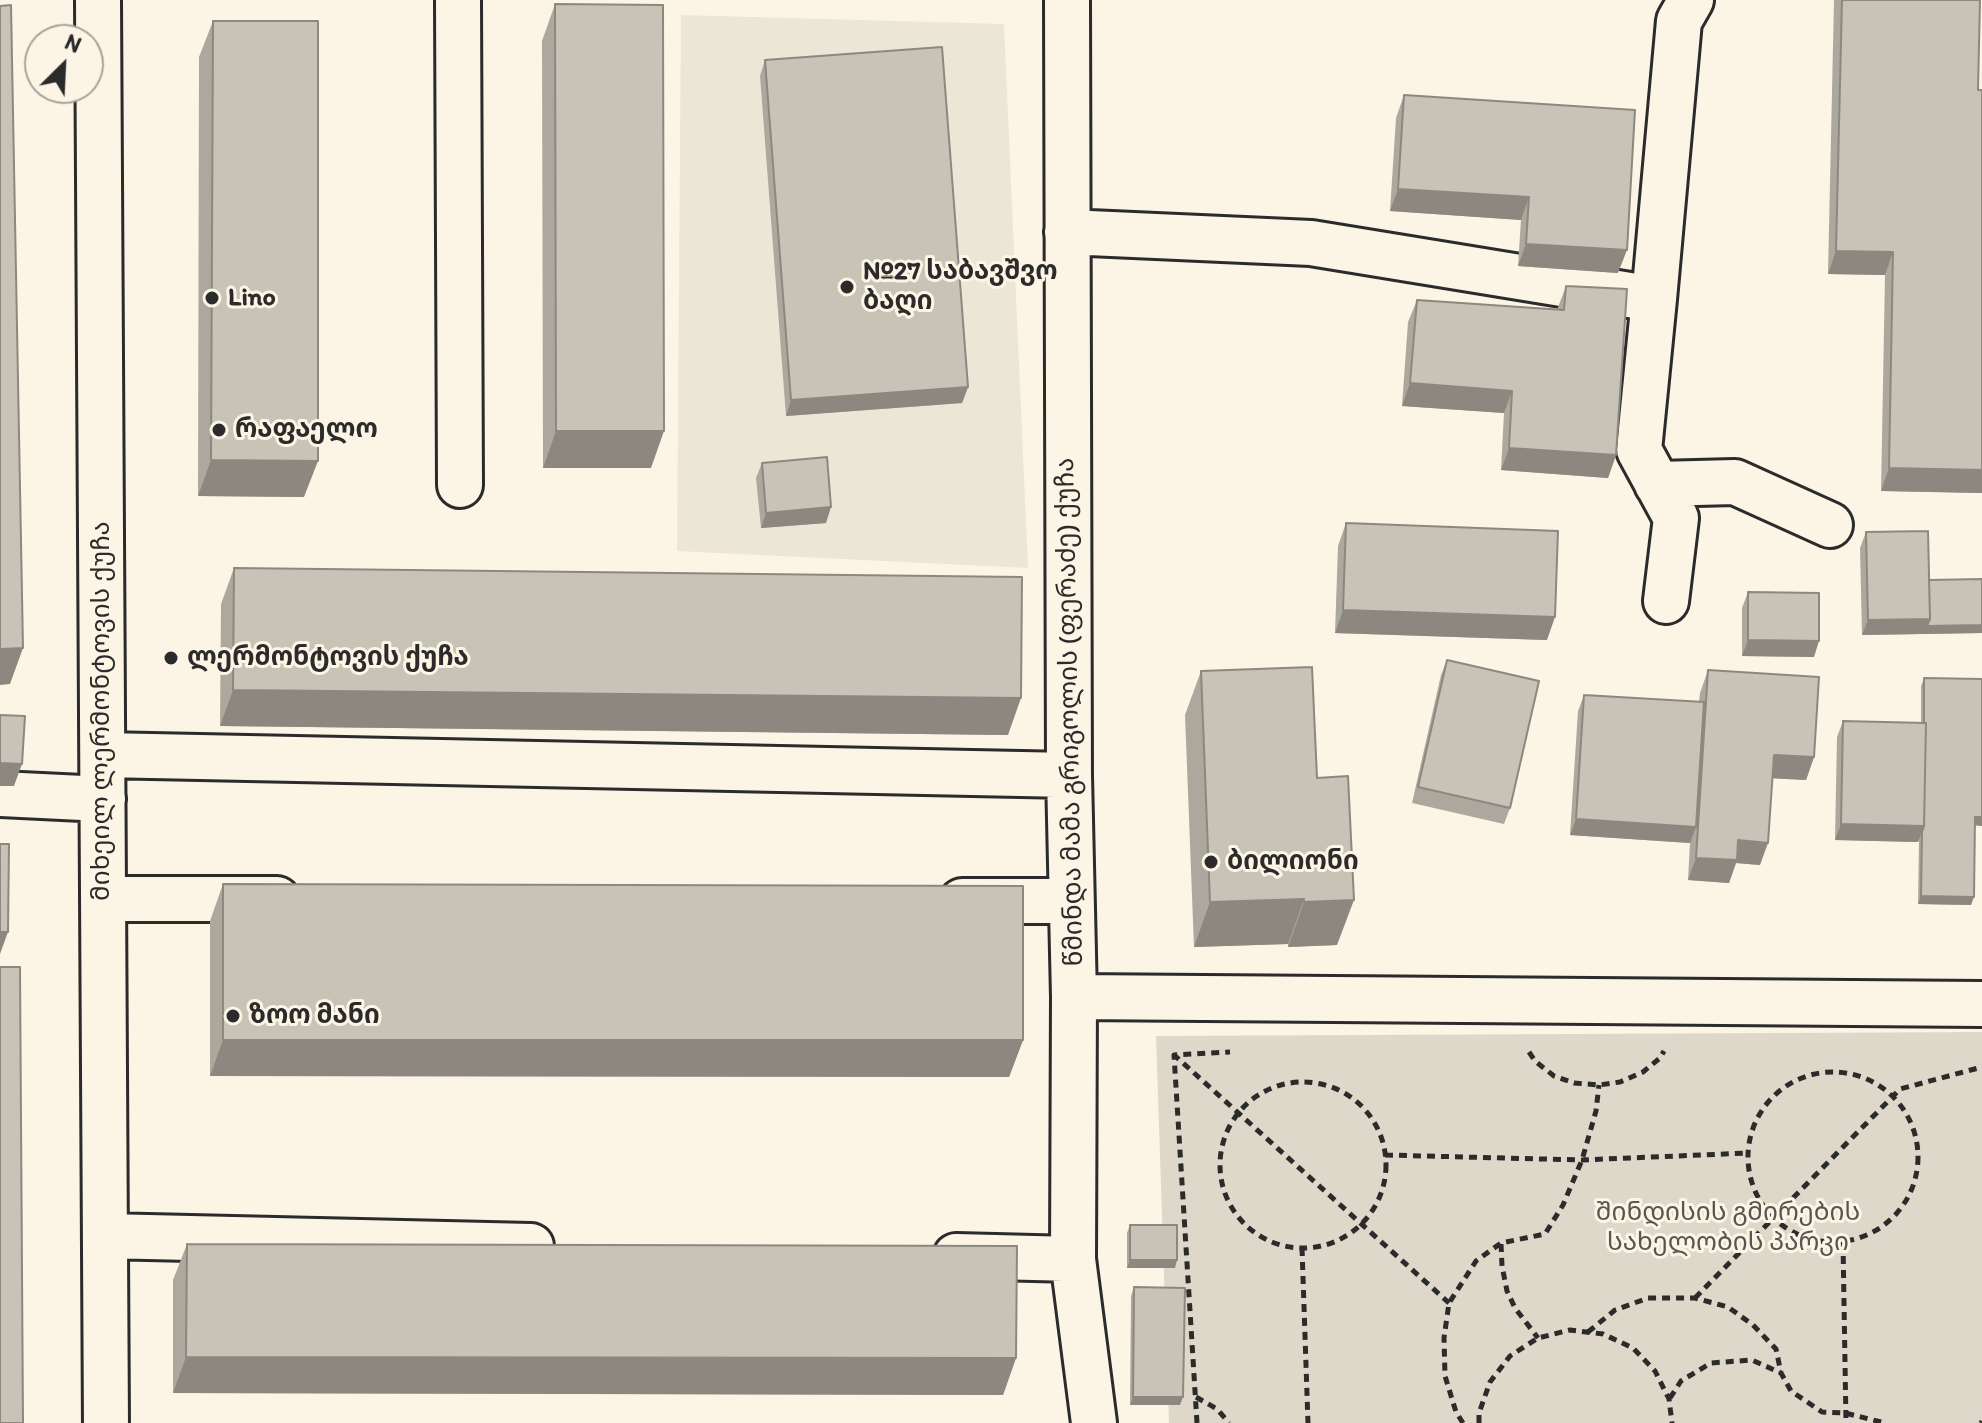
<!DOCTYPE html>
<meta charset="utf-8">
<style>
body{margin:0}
#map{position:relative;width:1982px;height:1423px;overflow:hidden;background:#fcf5e5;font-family:Itim,sans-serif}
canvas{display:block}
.north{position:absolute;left:24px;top:24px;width:80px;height:80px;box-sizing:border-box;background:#fcf5e5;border:2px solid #a8a49b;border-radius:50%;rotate:24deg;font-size:22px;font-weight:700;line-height:32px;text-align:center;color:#2b2b2b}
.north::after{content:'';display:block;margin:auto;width:28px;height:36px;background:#2b2b2b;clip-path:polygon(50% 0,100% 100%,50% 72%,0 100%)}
</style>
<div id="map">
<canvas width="1982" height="1423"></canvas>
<div class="north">N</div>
</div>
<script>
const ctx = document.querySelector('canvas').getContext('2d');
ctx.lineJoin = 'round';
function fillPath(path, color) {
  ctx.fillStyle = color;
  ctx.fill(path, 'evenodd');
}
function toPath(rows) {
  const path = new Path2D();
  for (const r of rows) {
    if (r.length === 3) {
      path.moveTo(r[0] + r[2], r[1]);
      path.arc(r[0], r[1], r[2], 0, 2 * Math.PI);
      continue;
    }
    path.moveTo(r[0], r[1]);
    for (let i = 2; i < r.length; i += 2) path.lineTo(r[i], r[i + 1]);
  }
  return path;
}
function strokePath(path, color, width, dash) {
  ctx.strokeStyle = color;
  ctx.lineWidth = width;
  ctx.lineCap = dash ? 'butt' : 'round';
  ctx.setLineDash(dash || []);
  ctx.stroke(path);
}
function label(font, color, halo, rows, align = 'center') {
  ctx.font = font + ' Itim,"Noto Sans Georgian",sans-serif';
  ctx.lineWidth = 6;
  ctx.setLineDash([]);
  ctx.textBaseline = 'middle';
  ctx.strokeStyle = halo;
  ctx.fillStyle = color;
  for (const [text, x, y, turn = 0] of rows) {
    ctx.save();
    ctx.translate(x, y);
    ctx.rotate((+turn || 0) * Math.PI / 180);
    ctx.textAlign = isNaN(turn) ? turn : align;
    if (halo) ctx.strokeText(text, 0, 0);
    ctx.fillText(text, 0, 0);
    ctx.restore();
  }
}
fillPath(toPath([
 [681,15,1004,24,1028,568,677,551]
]), '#ece6d7');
fillPath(toPath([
 [1982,1032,1982,1423,1169,1423,1156,1036]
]), '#ded8ca');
const minor = toPath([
 [98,0,106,1423],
 [458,0,460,485],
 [1067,0,1069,775,1074,997,1073,1259,1094,1423],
 [1067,232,1311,243,1654,299,1639,450,1676,518,1666,601],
 [1654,299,1679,21,1691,0],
 [1657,484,1735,482,1830,525],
 [103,755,1069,775],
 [0,794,103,799],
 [104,899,277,899],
 [962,901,1071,901],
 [1074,997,1982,1004],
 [105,1236,531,1246],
 [956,1256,1073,1259]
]);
strokePath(minor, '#2b2b2b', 50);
strokePath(toPath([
 [1529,1052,1535,1061,1554,1076,1574,1083,1599,1085,1620,1082,1643,1072,1660,1058,1664,1051],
 [1173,1054,1449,1303],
 [1833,1157,85],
 [1303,1165,83],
 [1385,1155,1582,1160,1748,1153],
 [1843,1242,1846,1423],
 [1501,1244,1502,1266,1507,1291,1515,1308,1538,1338],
 [1302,1248,1308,1423],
 [1695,1298,1900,1089,1982,1067],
 [1588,1332,1615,1310,1648,1298,1695,1298,1728,1307,1753,1325,1776,1349,1781,1373,1791,1391,1822,1412,1845,1413,1885,1423],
 [1196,1397,1217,1409,1229,1423],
 [1670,1398,1681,1381,1711,1363,1752,1360,1781,1373],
 [1197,1423,1174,1055,1230,1052],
 [1463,1423,1456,1412,1445,1376,1444,1338,1449,1303,1476,1261,1501,1243,1545,1234,1563,1205,1582,1160,1596,1111,1599,1085],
 [1479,1423,1479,1413,1490,1382,1510,1356,1538,1338,1570,1330,1603,1334,1633,1348,1655,1371,1669,1399,1672,1423],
 [1981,1423,1982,1421]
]), '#2b2b2b', 5, [8, 6]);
strokePath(minor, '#fcf5e5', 44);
fillPath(toPath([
 [1834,0,1980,0,1978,90,1982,493,1881,491,1885,275,1828,274],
 [555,4,651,468,543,468,542,41],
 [213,21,304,497,198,496,199,57],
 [765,60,968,387,962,403,786,416,760,76],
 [1404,95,1618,273,1518,266,1521,220,1390,211,1396,118],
 [1566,286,1616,455,1608,478,1501,470,1504,413,1402,406,1408,322,1417,300,1557,310],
 [762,463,826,523,761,528,756,478],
 [1346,523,1547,640,1335,633,1338,546],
 [1866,532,1929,580,1982,633,1862,635,1860,548],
 [234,568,1008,735,220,726,221,604],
 [1748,592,1814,657,1742,656,1742,608],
 [1447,660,1510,808,1504,824,1412,803,1441,675],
 [1708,670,1814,757,1806,780,1772,778,1760,865,1736,863,1729,883,1688,880,1690,843,1570,835,1578,711,1584,695,1699,702,1700,693],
 [1201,671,1317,778,1337,945,1288,947,1288,944,1194,947,1185,715],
 [1924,678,1982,826,1975,825,1971,905,1918,904,1919,840,1918,842,1835,840,1837,737,1843,721,1921,723,1921,686],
 [223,884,1023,1040,1009,1077,210,1076,210,921],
 [1130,1225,1175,1268,1127,1268,1127,1233],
 [187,1244,1016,1358,1003,1395,173,1393,173,1280],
 [1134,1287,1180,1405,1130,1405,1131,1296]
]), '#aca89d');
fillPath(toPath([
 [1398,189,1529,197,1521,220,1390,211],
 [1526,244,1627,250,1618,273,1518,266],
 [1836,251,1893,252,1885,275,1828,274],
 [1410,383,1512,391,1504,413,1402,406],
 [968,387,962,403,786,416,791,400],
 [556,431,664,431,651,468,543,468],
 [1509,448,1616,455,1608,478,1501,470],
 [211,460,318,461,304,497,198,496],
 [1889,468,1982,470,1982,493,1881,491],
 [831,507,826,523,761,528,766,513],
 [1343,610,1555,617,1547,640,1335,633],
 [1930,619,1982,625,1982,633,1862,635,1868,620],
 [1748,640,1819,641,1814,657,1742,656],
 [23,648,10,684,0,685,0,649],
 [233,690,1021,698,1008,735,220,726],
 [1774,755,1814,757,1806,780,1766,778],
 [0,763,22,764,14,786,0,786],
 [1975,817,1982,817,1982,826,1972,825],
 [1576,819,1696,827,1690,843,1570,835],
 [1841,824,1924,826,1918,842,1835,840],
 [1738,840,1768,843,1760,865,1736,863,1729,883,1688,880,1696,858],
 [1921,896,1974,897,1971,905,1918,904],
 [1304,899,1288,944,1194,947,1210,902],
 [1354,900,1337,945,1288,947,1304,902],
 [0,932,8,932,0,954],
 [223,1040,1023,1040,1009,1077,210,1076],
 [1130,1260,1177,1260,1175,1268,1127,1268],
 [186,1357,1016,1358,1003,1395,173,1393],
 [1133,1397,1183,1397,1180,1405,1130,1405]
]), '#8c8880');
const building = toPath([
 [1842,0,1980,0,1978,90,1982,90,1982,470,1889,468,1893,252,1836,251,1842,0],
 [555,4,663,5,664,431,556,431,555,4],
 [11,5,23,648,0,649,0,6,11,5],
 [213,21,318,21,318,461,211,460,213,21],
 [942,47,968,387,791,400,765,60,942,47],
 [1404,95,1635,110,1627,250,1526,244,1529,197,1398,189,1404,95],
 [1566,286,1627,289,1616,455,1509,448,1512,391,1410,383,1417,300,1564,310,1566,286],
 [827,457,831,507,766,513,762,463,827,457],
 [1346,523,1558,531,1555,617,1343,610,1346,523],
 [1928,531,1930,619,1868,620,1866,532,1928,531],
 [234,568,1022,577,1021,698,233,690,234,568],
 [1982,579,1982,625,1927,626,1930,619,1929,580,1982,579],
 [1748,592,1819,593,1819,641,1748,640,1748,592],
 [1447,660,1539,681,1510,808,1418,787,1447,660],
 [1312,667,1317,778,1348,776,1354,900,1304,902,1304,899,1210,902,1201,671,1312,667],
 [1708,670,1819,677,1814,757,1774,755,1768,843,1738,840,1737,860,1696,858,1708,670],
 [1924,678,1982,679,1982,817,1975,817,1974,897,1921,896,1922,832,1924,826,1926,723,1924,723,1924,678],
 [1584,695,1704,702,1696,827,1576,819,1584,695],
 [0,715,25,716,22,764,0,763,0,715],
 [1843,721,1926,723,1924,826,1841,824,1843,721],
 [0,844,9,844,8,932,0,932,0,844],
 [223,884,1023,886,1023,1040,223,1040,223,884],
 [0,967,20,967,23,1423,0,1423,0,967],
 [1130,1225,1177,1225,1177,1260,1130,1260,1130,1225],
 [187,1244,1017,1246,1016,1358,186,1357,187,1244],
 [1134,1287,1185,1288,1183,1397,1133,1397,1134,1287]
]);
fillPath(building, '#c8c3b7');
strokePath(building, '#8c8880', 2);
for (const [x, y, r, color] of [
 [847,287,8,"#2b2b2b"],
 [212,298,8,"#2b2b2b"],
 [219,430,8,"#2b2b2b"],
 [171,658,8,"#2b2b2b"],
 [1211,862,8,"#2b2b2b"],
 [233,1016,8,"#2b2b2b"]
]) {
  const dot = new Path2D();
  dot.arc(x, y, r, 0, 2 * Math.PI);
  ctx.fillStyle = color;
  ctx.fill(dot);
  strokePath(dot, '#fcf5e5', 3);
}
label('bold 26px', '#2b2b2b', '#fcf5e5', [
 ["№27 საბავშვო",863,272],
 ["ბაღი",863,302],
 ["Lino",228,298],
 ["რაფაელო",235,430],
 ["ლერმონტოვის ქუჩა",187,658],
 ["ბილიონი",1227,862],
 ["ზოო მანი",249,1016]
], 'left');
label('26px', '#2b2b2b', '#fcf5e5', [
 ["მიხეილ ლერმონტოვის ქუჩა",102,711,-90],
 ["წმინდა მამა გრიგოლის (ფერაძე) ქუჩა",1071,712,-91]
]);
label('26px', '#585653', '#fcf5e5', [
 ["შინდისის გმირების",1728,1213],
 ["სახელობის პარკი",1728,1243]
]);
</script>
